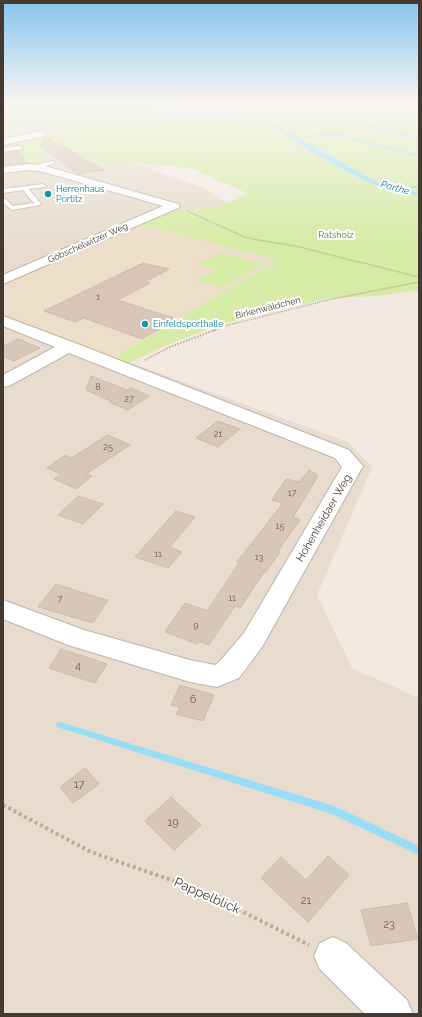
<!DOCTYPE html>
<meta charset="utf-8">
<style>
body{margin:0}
#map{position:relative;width:422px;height:1017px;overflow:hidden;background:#f2eae1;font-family:Raleway,sans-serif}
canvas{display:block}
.frame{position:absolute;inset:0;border:4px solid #443a32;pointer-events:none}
</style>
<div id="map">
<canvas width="422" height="1017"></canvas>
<div class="frame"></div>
</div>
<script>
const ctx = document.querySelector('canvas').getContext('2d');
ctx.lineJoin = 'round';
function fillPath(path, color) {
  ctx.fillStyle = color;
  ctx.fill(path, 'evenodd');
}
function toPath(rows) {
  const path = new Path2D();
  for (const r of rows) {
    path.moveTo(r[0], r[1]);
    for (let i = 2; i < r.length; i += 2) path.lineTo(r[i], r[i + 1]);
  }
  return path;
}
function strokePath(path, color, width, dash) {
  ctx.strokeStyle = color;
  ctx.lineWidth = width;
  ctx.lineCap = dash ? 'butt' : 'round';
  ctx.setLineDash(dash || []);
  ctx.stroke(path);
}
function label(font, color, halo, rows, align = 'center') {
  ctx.font = font + ' Raleway,sans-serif';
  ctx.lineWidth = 4;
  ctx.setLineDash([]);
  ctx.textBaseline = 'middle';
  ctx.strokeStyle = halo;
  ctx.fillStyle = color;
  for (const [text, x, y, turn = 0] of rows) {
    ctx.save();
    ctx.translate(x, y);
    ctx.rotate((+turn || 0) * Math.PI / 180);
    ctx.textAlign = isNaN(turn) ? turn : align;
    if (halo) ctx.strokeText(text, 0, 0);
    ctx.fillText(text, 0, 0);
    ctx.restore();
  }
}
fillPath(toPath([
 [35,126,77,130,126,160,201,187,229,203,188,212,279,260,115,357,348,442,372,467,317,595,352,668,419,698,419,1014,3,1014,3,132]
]), '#e7dcce');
fillPath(toPath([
 [174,208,285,256,114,357,3,315,3,283]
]), '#eddec9');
fillPath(toPath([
 [3,103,375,103,419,108,419,193,391,187,375,181,278,126,249,117,216,113,140,110,3,107],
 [3,108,67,109,212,115,248,119,275,128,315,154,357,177,385,189,419,196,419,290,378,296,329,298,222,324,167,345,129,363,115,357,278,260,133,223,174,206,188,212,229,203,247,193,190,168,136,163,126,160,108,166,89,161,79,155,61,155,39,158,44,162,3,168,3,146,40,140,37,137,75,130,35,126,3,132],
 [221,253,264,264,223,288,196,280,216,269,199,264]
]), '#d6eba5');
fillPath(toPath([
 [26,106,216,113,257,119,276,125,289,132,375,181,391,187,419,193,419,196,385,189,357,177,315,154,275,128,248,119,197,114,3,108,3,107]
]), '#97ddf6');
fillPath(toPath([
 [367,126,395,131,407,135,419,137,419,139,406,137,395,133,368,128,367,126],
 [332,133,419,155,419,157,332,135,296,139,295,138,332,133],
 [419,185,419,187,398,191,397,190,419,185],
 [60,722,334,806,419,846,419,855,332,814,57,727,56,725,57,723,60,722]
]), '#97ddf6');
const building = toPath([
 [46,137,104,170,78,174,40,146,46,137],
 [18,151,28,163,3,165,3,153,18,151],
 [143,263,169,269,145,282,150,283,118,300,176,319,142,339,84,318,75,322,44,311,143,263],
 [18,339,40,348,14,361,3,356,3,346,18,339],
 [91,376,127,390,131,388,149,396,128,410,109,402,111,401,86,390,91,376],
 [218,421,240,429,218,447,196,438,218,421],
 [108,435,130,445,86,474,92,476,76,489,54,479,61,474,47,468,65,455,71,458,108,435],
 [309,470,318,476,293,517,300,520,278,551,280,552,265,573,264,572,240,608,235,606,209,645,199,641,197,644,165,632,185,603,207,611,239,563,237,562,283,503,272,500,286,479,299,482,309,470],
 [78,496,103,504,83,524,58,515,78,496],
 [176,511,195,517,170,547,182,552,168,568,135,557,176,511],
 [56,584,96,597,108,600,93,623,38,607,56,584],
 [61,649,107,664,95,683,49,668,61,649],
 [180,685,214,695,203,721,176,714,180,707,171,705,180,685],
 [85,768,99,784,73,803,60,787,85,768],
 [171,797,201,825,174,850,145,821,171,797],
 [328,856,349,875,308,922,261,878,281,857,306,880,328,856],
 [407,903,418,939,371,946,361,910,407,903]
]);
fillPath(building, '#d8c7b9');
strokePath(building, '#d0bba8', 1);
const lane = toPath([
 [20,146,23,148,22,149,3,152,3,148,20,146],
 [52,161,54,162,54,164,30,169,27,167,52,161],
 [43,184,46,186,45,187,29,189,41,204,40,205,12,210,3,203,3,197,13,206,34,203,23,190,3,193,3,189,43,184]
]);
const street = toPath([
 [42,131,47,134,45,136,3,145,3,139,42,131],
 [30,164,45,166,178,204,180,206,178,208,3,284,3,275,163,206,40,171,30,170,3,173,3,167,30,164],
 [3,316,75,343,349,450,363,466,262,647,239,678,217,687,190,682,68,645,3,619,3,600,84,630,190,660,215,665,219,662,244,633,342,467,335,458,69,353,9,386,3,387,3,375,55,347,3,326,3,316],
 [333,937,346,943,407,1000,413,1014,365,1014,320,969,314,956,320,943,333,937]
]);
strokePath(lane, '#c1b4a6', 2);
strokePath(street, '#c1b4a6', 2);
strokePath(toPath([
 [3,110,39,111]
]), '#c1aa93', 1, [1, 1]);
strokePath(toPath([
 [187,211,247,238,295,246,419,277],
 [213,331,225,326,332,299,419,282]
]), '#c1aa93', 1.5, [1, 1]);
strokePath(toPath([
 [145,360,170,347,215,330]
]), '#c1aa93', 2, [1.5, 1.5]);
strokePath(toPath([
 [3,805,91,852,197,889,309,945]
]), '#c1aa93', 4, [3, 3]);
fillPath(lane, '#fff');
fillPath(street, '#fff');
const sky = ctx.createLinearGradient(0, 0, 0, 245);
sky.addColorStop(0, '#87c4ee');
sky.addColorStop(0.42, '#f9f6f2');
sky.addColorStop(1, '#f9f6f200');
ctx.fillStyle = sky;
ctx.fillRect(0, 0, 422, 245);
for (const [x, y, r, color] of [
 [48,194,4,"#0f9aa8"],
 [145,324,4,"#0f9aa8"]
]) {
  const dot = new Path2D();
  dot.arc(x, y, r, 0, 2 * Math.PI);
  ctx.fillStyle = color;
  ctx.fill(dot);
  strokePath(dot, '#fff', 1.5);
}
label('9px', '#0d838f', '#fff', [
 ["Herrenhaus",56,189],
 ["Portitz",56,199],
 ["Einfeldsporthalle",153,324]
], 'left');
label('9px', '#4f7921', '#fff', [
 ["Ratsholz",336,235]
]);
label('9px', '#443a32', '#fff', [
 ["Göbschelwitzer Weg",88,243,-24],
 ["Birkenwäldchen",268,308,-14]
]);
label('9px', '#695d54', null, [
 ["1",98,297],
 ["8",98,387],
 ["27",129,399],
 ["21",218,434],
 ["25",108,447],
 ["17",292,493],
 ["15",280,526],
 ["11",158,554],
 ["13",259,557],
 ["11",232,598],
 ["7",60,599],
 ["9",196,625]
]);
label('italic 10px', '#207b9e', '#fff', [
 ["Parthe",395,188,15]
]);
label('11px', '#443a32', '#fff', [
 ["Hohenheidaer Weg",324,518,-60]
]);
label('11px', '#695d54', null, [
 ["4",78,666],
 ["6",193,700],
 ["17",79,785],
 ["19",173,823],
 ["21",306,901],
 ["23",389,925]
]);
label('13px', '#443a32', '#fff', [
 ["Pappelblick",207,896,24]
]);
</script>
